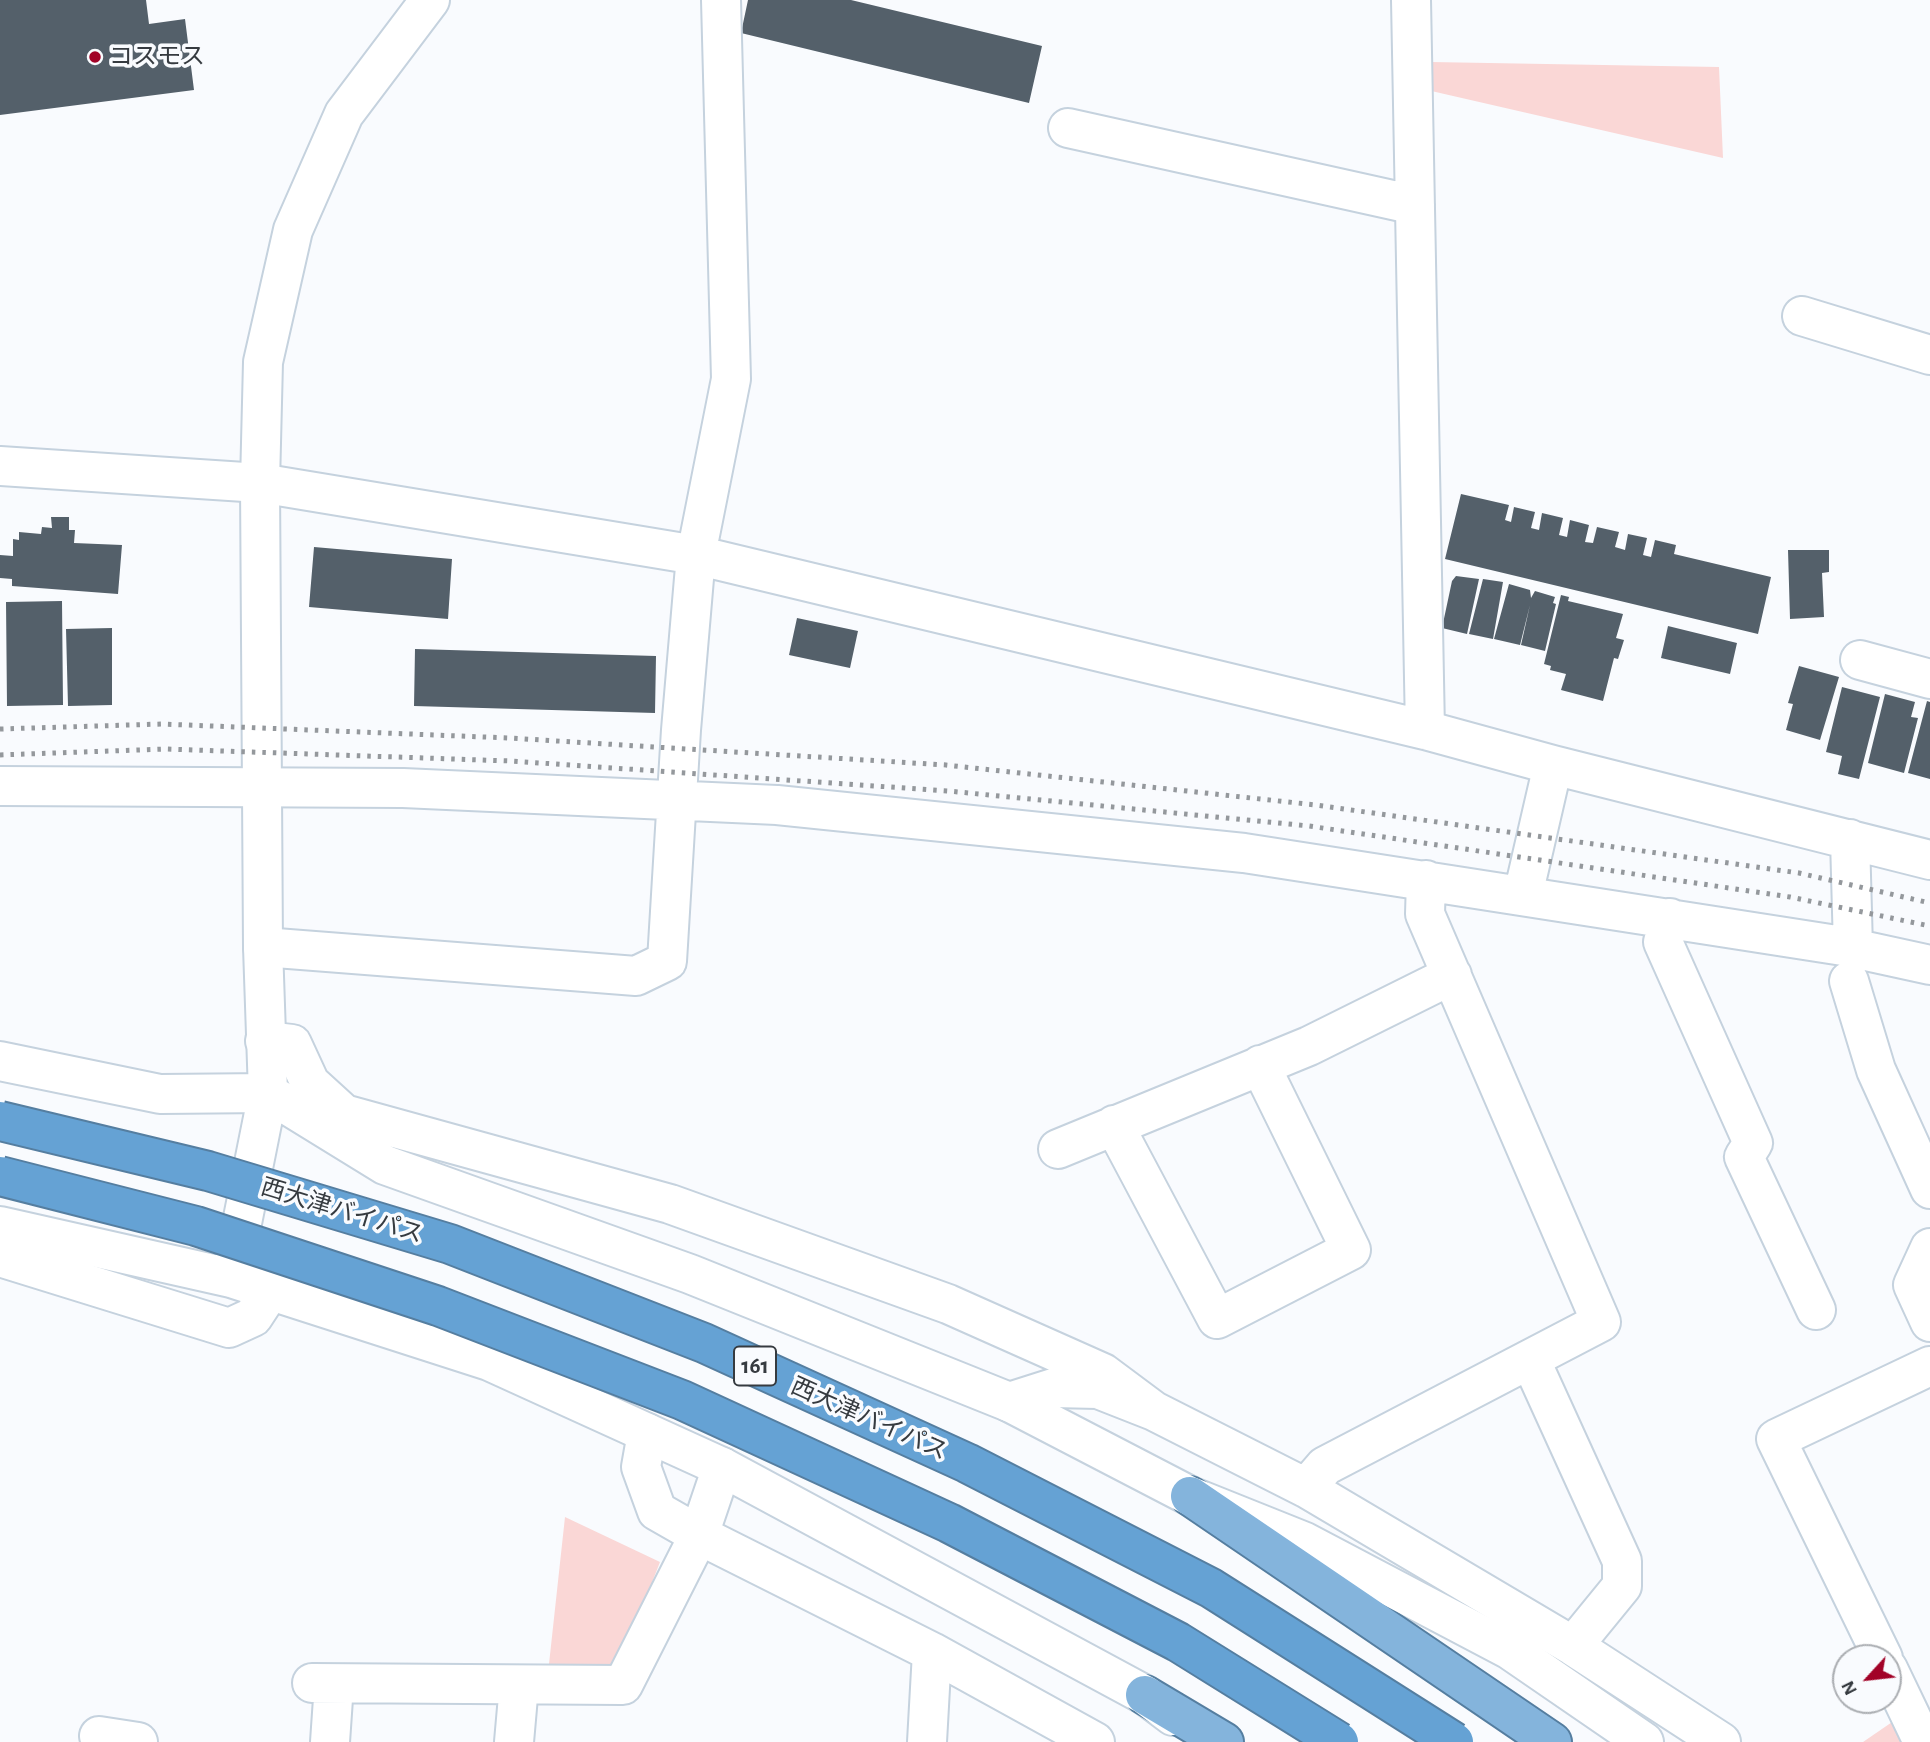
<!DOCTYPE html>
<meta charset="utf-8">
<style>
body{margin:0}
#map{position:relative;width:1930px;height:1742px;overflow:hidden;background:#f9fbfe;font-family:"Alegreya Sans",sans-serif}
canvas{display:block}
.north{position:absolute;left:1832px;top:1644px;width:70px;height:70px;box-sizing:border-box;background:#f9fbfe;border:2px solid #abaeb2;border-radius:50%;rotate:243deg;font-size:19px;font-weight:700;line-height:28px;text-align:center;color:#363b40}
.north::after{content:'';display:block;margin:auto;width:24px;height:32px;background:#a20227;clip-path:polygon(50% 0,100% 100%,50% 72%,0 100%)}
</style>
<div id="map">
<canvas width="1930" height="1742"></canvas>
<div class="north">N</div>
</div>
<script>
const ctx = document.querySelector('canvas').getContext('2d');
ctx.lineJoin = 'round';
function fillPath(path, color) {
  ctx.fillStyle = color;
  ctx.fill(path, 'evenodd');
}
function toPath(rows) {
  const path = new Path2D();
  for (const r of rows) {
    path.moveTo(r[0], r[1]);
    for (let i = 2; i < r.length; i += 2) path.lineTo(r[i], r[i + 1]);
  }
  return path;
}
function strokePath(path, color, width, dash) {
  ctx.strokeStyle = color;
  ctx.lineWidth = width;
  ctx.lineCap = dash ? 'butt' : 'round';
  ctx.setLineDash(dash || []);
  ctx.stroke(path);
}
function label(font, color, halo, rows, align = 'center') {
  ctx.font = font + ' "Alegreya Sans","Noto Sans JP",sans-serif';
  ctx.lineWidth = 7;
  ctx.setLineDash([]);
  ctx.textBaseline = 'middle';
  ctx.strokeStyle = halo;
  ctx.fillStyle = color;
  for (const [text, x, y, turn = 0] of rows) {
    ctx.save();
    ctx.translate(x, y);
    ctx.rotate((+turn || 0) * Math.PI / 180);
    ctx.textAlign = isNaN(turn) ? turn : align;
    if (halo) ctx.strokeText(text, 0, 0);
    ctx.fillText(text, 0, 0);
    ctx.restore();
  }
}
fillPath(toPath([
 [1431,62,1719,67,1723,158,1427,90],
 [565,1517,660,1562,617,1672,549,1664],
 [1898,1718,1913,1742,1863,1742]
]), '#fad7d6');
fillPath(toPath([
 [0,0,146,0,149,24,185,19,194,90,0,115],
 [748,0,851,0,1042,46,1029,103,741,33],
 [1461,494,1509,505,1505,520,1511,522,1514,507,1535,512,1531,528,1539,530,1542,513,1563,518,1559,535,1567,537,1570,520,1589,525,1585,542,1593,543,1597,527,1619,532,1615,547,1625,550,1628,534,1647,538,1643,555,1651,557,1655,540,1676,545,1674,554,1771,577,1758,634,1445,559],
 [51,517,69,517,69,530,75,530,74,543,122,545,118,594,12,586,12,579,0,578,0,555,13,556,13,539,19,540,19,532,41,534,42,527,52,528],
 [314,547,452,559,448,619,309,607],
 [1788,550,1829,550,1829,572,1822,573,1824,617,1790,619],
 [1456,576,1479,579,1467,634,1442,628,1452,581],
 [1483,579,1503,582,1493,639,1469,634],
 [1509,584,1530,590,1531,598,1535,591,1555,597,1553,603,1556,604,1545,651,1521,645,1530,605,1520,645,1494,639],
 [1561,595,1569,597,1568,601,1623,614,1616,638,1624,640,1618,659,1614,658,1603,701,1561,690,1566,674,1550,670,1551,666,1544,664],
 [62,601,63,705,7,706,6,602],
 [797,618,858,631,850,668,789,655],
 [1668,626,1737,643,1730,674,1661,658],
 [112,628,112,705,68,706,66,629],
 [415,649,656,656,655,713,414,706],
 [1799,666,1839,677,1820,740,1786,730,1793,704,1788,703],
 [1842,687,1880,697,1859,779,1838,774,1842,756,1826,752],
 [1885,694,1915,702,1911,717,1918,718,1904,773,1868,763],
 [1927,701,1930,702,1930,779,1908,773]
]), '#54606a');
const minor = toPath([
 [1411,0,1425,730],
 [1068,128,1415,205],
 [1802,316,1930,355],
 [0,466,260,483,696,555,1425,730,1553,765,1930,860],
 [1860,660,1930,679],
 [0,786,403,788,777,805,1244,853,1843,946,1930,965],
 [1850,839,1853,948],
 [1523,895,1553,765],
 [1670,918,1663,942,1753,1143,1744,1157,1816,1310],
 [263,947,636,976,667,961,681,730,696,555,731,379,721,0],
 [1849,981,1876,1070,1930,1189],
 [265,1041,292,1044,310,1083,344,1114,670,1204,948,1304,1103,1373,1154,1411],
 [1114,1125,1217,1319,1351,1250,1260,1065],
 [1058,1149,1309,1046,1452,975],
 [1930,1248,1913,1285,1930,1322],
 [0,1257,229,1328,253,1317,270,1291],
 [1531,1361,1622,1561,1622,1586,1573,1646],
 [1009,1402,1053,1388,1098,1389,1154,1411,1306,1488,1573,1646,1721,1742],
 [647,1433,641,1467,657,1511,699,1535,932,1652,1095,1742],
 [1306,1488,1325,1466,1601,1322,1425,914,1426,880],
 [1883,1658,1776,1439,1930,1366],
 [1888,1669,1923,1742],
 [312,1683,623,1685,699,1535,722,1467],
 [99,1736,138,1742],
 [330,1742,334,1684],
 [514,1742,519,1685],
 [927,1742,932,1652]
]);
const tertiary = toPath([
 [0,1061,160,1094,268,1093,385,1165,690,1274,1009,1402,1190,1496,1305,1542,1510,1650,1644,1742],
 [0,1226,231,1278,489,1361,722,1467,1145,1695,1173,1716],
 [231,1278,268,1093,263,947,260,483,263,362,293,230,344,114,430,0]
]);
const trunk = toPath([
 [1190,1496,1552,1742],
 [1145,1695,1224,1742]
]);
strokePath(minor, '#c5d2de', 42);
strokePath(tertiary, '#c5d2de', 42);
strokePath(trunk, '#557ea0', 42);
strokePath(minor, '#fff', 38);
strokePath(tertiary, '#fff', 38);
strokePath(trunk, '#84b4dc', 38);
strokePath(toPath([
 [0,729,162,724,509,738,946,765,1316,805,1799,873,1930,903],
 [0,755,165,749,511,761,948,791,1309,826,1790,897,1930,926]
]), '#94989c', 5, [3.5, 7]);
const motorwayBridge = toPath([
 [0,1121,208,1171,450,1244,704,1343,967,1463,1211,1588,1454,1742],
 [0,1176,196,1226,438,1306,682,1400,949,1523,1178,1642,1339,1742]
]);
strokePath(motorwayBridge, '#557ea0', 42, []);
strokePath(motorwayBridge, '#65a2d4', 38);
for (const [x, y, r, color] of [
 [95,57,7,"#a20227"]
]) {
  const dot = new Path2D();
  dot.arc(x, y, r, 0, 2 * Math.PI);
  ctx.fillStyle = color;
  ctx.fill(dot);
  strokePath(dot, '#f9fbfe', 2.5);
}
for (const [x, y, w] of [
 [755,1366,42]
]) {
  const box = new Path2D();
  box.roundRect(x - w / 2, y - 19.5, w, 39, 5);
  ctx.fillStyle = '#f9fbfe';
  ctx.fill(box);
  strokePath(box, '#363b40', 2);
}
label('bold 23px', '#363b40', null, [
 ["161",755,1366]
]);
label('24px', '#363b40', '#f9fbfe', [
 ["コスモス",109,57]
], 'left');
label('24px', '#363b40', '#f9fbfe', [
 ["西大津バイパス",342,1211,17],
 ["西大津バイパス",869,1419,24]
]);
</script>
